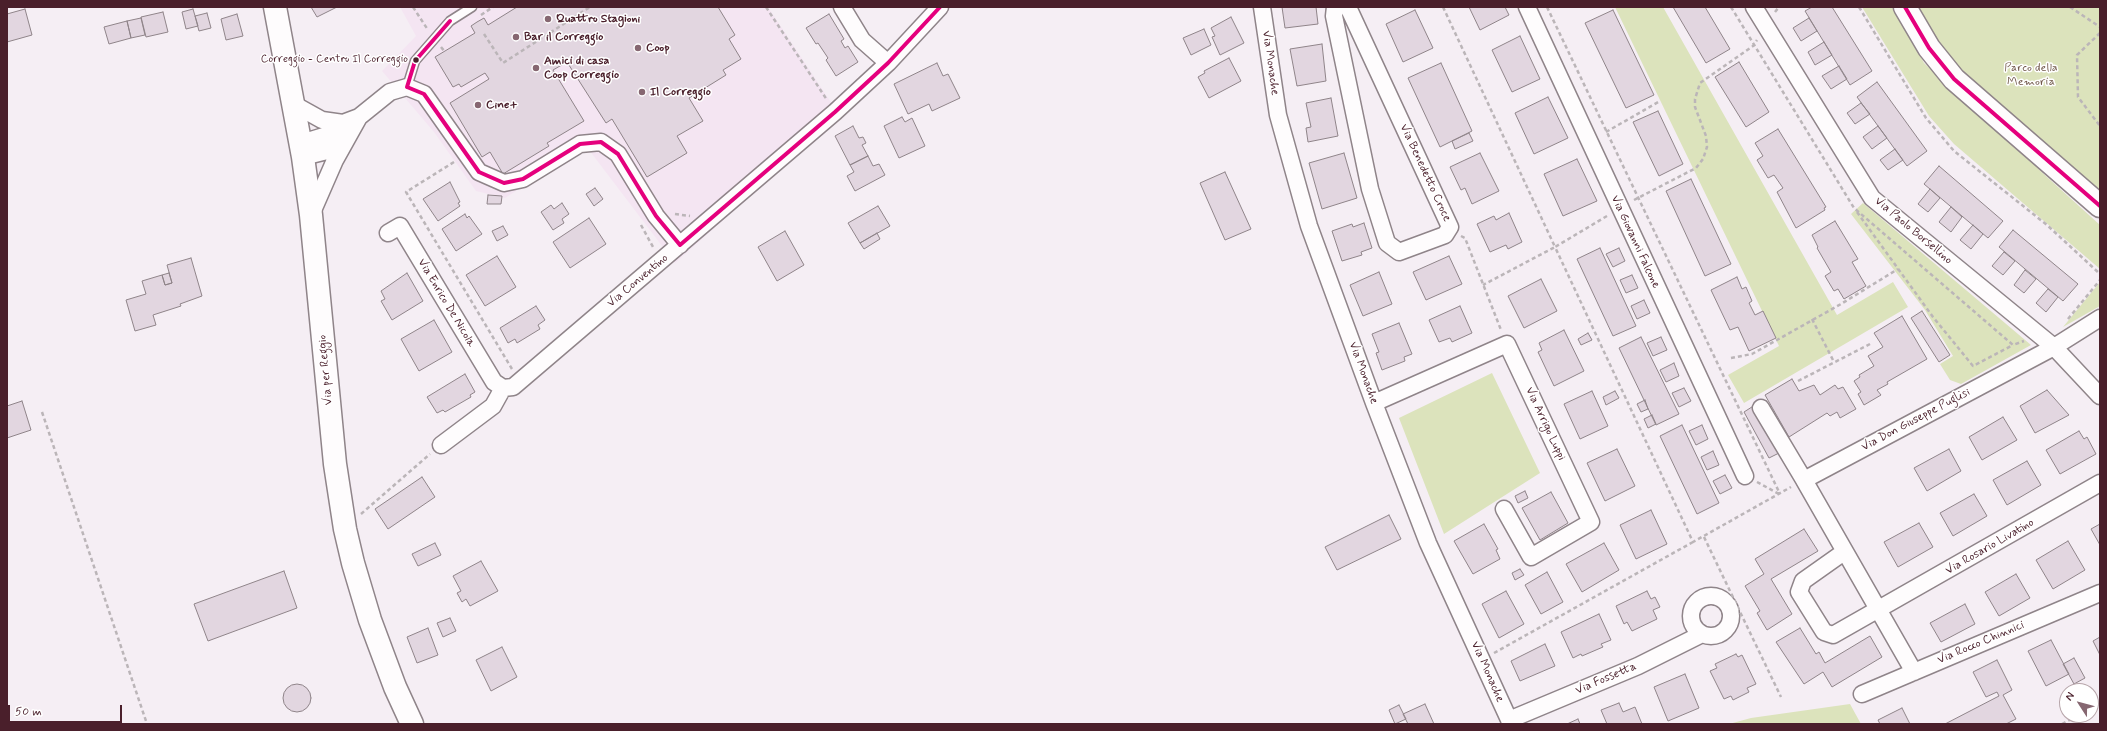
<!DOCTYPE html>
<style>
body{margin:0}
#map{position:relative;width:2107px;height:731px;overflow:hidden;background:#f5eef4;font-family:Mynerve,sans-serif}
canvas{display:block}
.frame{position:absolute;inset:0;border:8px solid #4a1f2b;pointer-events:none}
.north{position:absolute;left:2059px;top:683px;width:40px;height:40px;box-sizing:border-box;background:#fff;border:1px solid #b7a5aa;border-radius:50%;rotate:306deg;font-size:11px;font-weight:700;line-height:16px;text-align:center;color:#4a1f2b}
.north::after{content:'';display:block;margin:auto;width:14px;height:18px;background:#866771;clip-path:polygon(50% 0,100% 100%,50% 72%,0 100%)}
.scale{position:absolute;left:8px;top:705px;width:114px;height:18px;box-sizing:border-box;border:2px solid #4a1f2b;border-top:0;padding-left:5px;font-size:12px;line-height:14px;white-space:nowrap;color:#4a1f2b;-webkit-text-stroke:3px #fff;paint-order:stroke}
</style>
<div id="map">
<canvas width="2107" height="731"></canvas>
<div class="frame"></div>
<div class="north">N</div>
<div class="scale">50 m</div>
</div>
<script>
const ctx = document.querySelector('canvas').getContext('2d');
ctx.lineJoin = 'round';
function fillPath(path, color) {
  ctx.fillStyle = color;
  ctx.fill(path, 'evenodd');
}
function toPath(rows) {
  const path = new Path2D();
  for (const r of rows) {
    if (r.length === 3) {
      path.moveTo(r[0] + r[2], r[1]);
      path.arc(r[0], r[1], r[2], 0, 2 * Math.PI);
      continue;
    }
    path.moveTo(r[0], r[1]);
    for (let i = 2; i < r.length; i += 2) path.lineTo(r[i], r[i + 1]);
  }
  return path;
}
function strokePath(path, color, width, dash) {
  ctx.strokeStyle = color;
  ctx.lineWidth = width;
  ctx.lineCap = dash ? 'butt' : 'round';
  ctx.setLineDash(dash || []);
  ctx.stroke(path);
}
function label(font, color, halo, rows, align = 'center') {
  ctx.font = font + ' Mynerve,sans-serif';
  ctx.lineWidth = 3;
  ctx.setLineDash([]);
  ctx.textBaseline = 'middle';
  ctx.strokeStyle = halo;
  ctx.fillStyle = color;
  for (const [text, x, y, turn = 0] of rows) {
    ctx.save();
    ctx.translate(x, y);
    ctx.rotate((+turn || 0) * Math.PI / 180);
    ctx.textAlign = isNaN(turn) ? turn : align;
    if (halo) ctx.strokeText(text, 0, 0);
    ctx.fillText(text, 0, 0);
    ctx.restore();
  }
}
fillPath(toPath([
 [400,7,768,7,840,116,675,263,586,146,505,198,476,191,434,132,382,71,416,36]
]), '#f4e5f2');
fillPath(toPath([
 [1615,7,1663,7,1837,315,1893,282,1908,307,1744,403,1728,375,1779,346],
 [1862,7,1895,7,1924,63,1945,83,1900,7,2100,7,2100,218,2037,168,2100,225,2100,269,1954,144,1929,116],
 [1863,203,2031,345,1961,384,1950,380,1940,364,1953,356,1925,310,1851,214],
 [2100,282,2100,306,2063,327],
 [1492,373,1540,473,1444,534,1399,418],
 [1850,704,1861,724,1729,724,1751,718]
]), '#dce3bc');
const building = toPath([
 [311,7,337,7,317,17,311,7],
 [517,7,718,7,735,35,729,39,741,59,723,70,726,75,689,98,703,121,677,136,687,153,647,177,612,119,606,123,567,62,553,70,584,121,547,143,549,146,503,174,490,152,482,157,450,103,489,79,485,73,461,87,459,84,453,87,435,57,475,33,471,26,477,22,484,18,488,25,517,7],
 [1282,7,1316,7,1318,24,1285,28,1282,7],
 [1469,7,1505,7,1509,15,1480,30,1469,7],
 [1673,7,1705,7,1730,49,1706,63,1673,7],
 [1812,7,1832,7,1872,71,1850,85,1805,11,1812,7],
 [25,9,32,35,7,42,7,14,25,9],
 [193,9,198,26,186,29,182,12,193,9],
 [1415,10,1433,48,1403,62,1386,24,1415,10],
 [1613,10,1654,95,1626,108,1585,23,1613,10],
 [163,12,168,32,146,37,141,17,163,12],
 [207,13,211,28,199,31,195,16,207,13],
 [237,14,243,36,226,40,221,19,237,14],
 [829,14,844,39,841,41,845,48,848,46,858,62,836,76,826,60,828,58,818,43,816,44,806,28,829,14],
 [1231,17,1244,43,1220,55,1212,37,1215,36,1211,28,1231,17],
 [141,18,145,35,131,38,127,21,141,18],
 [1809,18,1817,31,1801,41,1793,28,1809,18],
 [127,21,131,38,109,44,104,27,127,21],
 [1204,29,1211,45,1191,55,1183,38,1204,29],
 [1520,36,1540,79,1512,92,1492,50,1520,36],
 [1824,42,1832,55,1815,65,1808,52,1824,42],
 [1322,44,1326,81,1297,86,1290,49,1322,44],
 [1229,58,1241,81,1209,98,1198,77,1205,73,1204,71,1229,58],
 [1739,62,1769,112,1746,127,1715,77,1739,62],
 [937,63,943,76,948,74,960,98,932,111,929,104,908,114,894,84,937,63],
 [1441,63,1472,131,1440,147,1408,78,1441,63],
 [1839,66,1847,79,1831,89,1822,76,1839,66],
 [1877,82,1927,151,1907,166,1857,97,1877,82],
 [1548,97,1568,138,1534,154,1515,113,1548,97],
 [1331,98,1338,136,1308,142,1306,128,1311,127,1306,103,1331,98],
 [1861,103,1870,114,1855,124,1847,113,1861,103],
 [1658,111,1683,164,1659,176,1633,122,1658,111],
 [902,117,905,122,912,118,925,146,899,158,884,126,902,117],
 [853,126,859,138,863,137,866,143,862,145,868,156,850,165,835,136,853,126],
 [1878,126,1887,138,1872,149,1863,137,1878,126],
 [1778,129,1826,207,1824,208,1825,210,1796,228,1777,192,1783,188,1774,175,1768,178,1757,160,1763,156,1755,143,1778,129],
 [1469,133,1473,141,1455,149,1452,141,1469,133],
 [1895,149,1903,160,1888,170,1880,160,1895,149],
 [1344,153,1357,198,1322,209,1309,163,1344,153],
 [1480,153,1499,191,1472,204,1465,188,1461,190,1450,167,1480,153],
 [868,156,873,166,879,164,885,175,855,191,847,176,854,172,850,165,868,156],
 [1577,159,1597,201,1563,216,1544,174,1577,159],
 [1939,166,2003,221,1988,238,1924,184,1939,166],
 [1225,172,1251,229,1225,240,1200,183,1225,172],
 [1691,179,1731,264,1705,276,1666,191,1691,179],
 [450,182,460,202,458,203,460,206,438,221,423,199,450,182],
 [595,188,603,199,594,206,586,194,595,188],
 [1930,189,1940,198,1928,212,1918,204,1930,189],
 [488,195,502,196,501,204,487,204,488,195],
 [562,203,569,214,562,219,564,223,553,230,541,212,551,205,554,209,562,203],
 [878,206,890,226,860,243,848,223,878,206],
 [1951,207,1962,217,1951,232,1939,222,1951,207],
 [1509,213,1522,242,1508,249,1506,245,1490,252,1477,224,1494,216,1496,220,1509,213],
 [465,214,467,218,469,216,482,234,456,251,442,229,465,214],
 [589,218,606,244,570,268,553,242,589,218],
 [1835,221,1858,259,1852,262,1866,286,1844,299,1838,289,1834,291,1825,276,1831,272,1817,248,1818,247,1812,235,1835,221],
 [1364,223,1372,248,1361,252,1362,255,1342,261,1332,231,1352,224,1353,227,1364,223],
 [1973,225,1983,234,1971,249,1960,240,1973,225],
 [503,226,508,235,497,241,492,231,503,226],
 [2013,230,2078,284,2063,301,1999,247,2013,230],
 [785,231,804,265,777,281,758,247,785,231],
 [877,233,880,239,864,249,860,243,877,233],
 [1600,248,1636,326,1613,336,1577,259,1600,248],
 [1619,248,1625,261,1613,267,1606,254,1619,248],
 [2004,252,2015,261,2003,275,1992,266,2004,252],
 [497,256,516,287,485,306,466,275,497,256],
 [1449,256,1462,284,1426,300,1413,272,1449,256],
 [191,258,202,296,180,304,181,306,153,315,156,325,135,331,126,300,146,294,142,281,162,275,165,285,172,283,167,265,191,258],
 [2025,270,2036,279,2024,293,2014,285,2025,270],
 [1379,272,1392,304,1363,316,1350,285,1379,272],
 [169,273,172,283,165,285,162,275,169,273],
 [407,273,423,301,392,320,381,301,385,299,381,291,407,273],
 [1632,275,1638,288,1626,293,1620,280,1632,275],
 [1737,277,1742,289,1746,287,1752,301,1749,303,1755,315,1763,311,1776,338,1749,351,1738,327,1730,330,1711,290,1737,277],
 [1541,279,1557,311,1524,328,1508,296,1541,279],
 [2048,289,2058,297,2046,312,2036,303,2048,289],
 [1644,300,1650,313,1637,319,1631,306,1644,300],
 [536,306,545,320,538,325,540,329,517,343,515,339,508,343,500,328,536,306],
 [1460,306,1472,333,1452,342,1450,338,1439,342,1429,320,1460,306],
 [1922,311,1950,355,1939,362,1911,318,1922,311],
 [1902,316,1927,359,1887,382,1888,384,1877,390,1881,395,1864,405,1858,394,1861,392,1854,381,1860,377,1859,375,1874,366,1868,356,1883,347,1874,333,1902,316],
 [434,320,452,352,419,371,401,339,434,320],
 [1399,323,1412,354,1404,357,1405,361,1382,370,1376,353,1379,352,1372,334,1399,323],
 [1564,330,1584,371,1554,386,1538,352,1542,350,1539,343,1564,330],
 [1588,333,1592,340,1581,345,1578,339,1588,333],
 [1641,337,1679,414,1656,425,1619,348,1641,337],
 [1661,337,1667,350,1653,356,1647,343,1661,337],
 [1674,363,1679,376,1666,382,1660,370,1674,363],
 [465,374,475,392,470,395,471,397,445,412,443,410,437,413,427,397,465,374],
 [1792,379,1799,391,1814,385,1820,395,1835,385,1838,389,1843,387,1856,409,1840,418,1837,412,1830,416,1827,413,1789,437,1765,395,1792,379],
 [1684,388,1691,401,1679,407,1672,393,1684,388],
 [2047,390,2069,415,2035,433,2020,406,2047,390],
 [1592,391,1608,426,1580,439,1564,404,1592,391],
 [1615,391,1619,398,1606,405,1603,397,1615,391],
 [1645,400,1648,409,1641,412,1637,404,1645,400],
 [22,401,31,430,7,438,7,406,22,401],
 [1755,405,1781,452,1769,458,1744,412,1755,405],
 [1652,415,1656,424,1648,428,1644,419,1652,415],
 [2003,417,2017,440,1982,460,1969,437,2003,417],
 [1682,425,1719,503,1697,514,1660,436,1682,425],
 [1702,425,1708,439,1696,445,1689,431,1702,425],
 [2079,431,2084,439,2087,437,2096,454,2060,474,2046,450,2079,431],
 [1617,449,1635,486,1605,501,1587,463,1617,449],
 [1949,449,1961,471,1927,491,1914,468,1949,449],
 [1713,451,1719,465,1707,470,1701,457,1713,451],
 [2027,461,2041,485,2007,505,1993,480,2027,461],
 [1725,475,1732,488,1720,494,1713,481,1725,475],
 [422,477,435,497,388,529,375,509,422,477],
 [1525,491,1528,498,1518,503,1515,496,1525,491],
 [1551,492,1568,523,1540,540,1522,508,1551,492],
 [1974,494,1987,516,1953,536,1940,513,1974,494],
 [1651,510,1667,544,1636,559,1620,525,1651,510],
 [1389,515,1401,539,1337,570,1325,547,1389,515],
 [1919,523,1933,547,1898,567,1884,542,1919,523],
 [1484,524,1498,549,1496,550,1500,559,1473,574,1454,541,1484,524],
 [2100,524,2100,545,2091,529,2100,524],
 [1804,529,1818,551,1771,579,1792,614,1767,630,1757,613,1760,611,1745,586,1764,574,1755,559,1804,529],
 [2068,541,2085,570,2053,589,2036,560,2068,541],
 [435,543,441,555,418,566,412,554,435,543],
 [1604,543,1619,570,1582,592,1566,564,1604,543],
 [481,561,498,591,470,606,466,599,462,602,457,593,461,591,453,576,481,561],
 [1520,569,1524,575,1515,580,1512,573,1520,569],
 [284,571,297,608,208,641,194,604,284,571],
 [1547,572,1563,602,1541,614,1525,585,1547,572],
 [2016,574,2030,598,1999,616,1985,592,2016,574],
 [1506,591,1524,624,1499,638,1482,604,1506,591],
 [1647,591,1651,599,1655,597,1660,607,1653,610,1657,619,1632,631,1627,622,1624,624,1616,606,1647,591],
 [1965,604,1975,624,1941,642,1930,623,1965,604],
 [1599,614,1611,640,1601,644,1603,647,1582,656,1581,654,1573,658,1561,632,1599,614],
 [450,618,456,631,443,637,437,623,450,618],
 [428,628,438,655,417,663,407,637,428,628],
 [1800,628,1816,654,1819,652,1825,663,1870,636,1882,657,1832,687,1823,672,1804,684,1776,642,1800,628],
 [2100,637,2100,655,2093,641,2100,637],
 [2051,640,2069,674,2046,686,2028,651,2051,640],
 [1545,644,1555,666,1520,681,1511,661,1545,644],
 [502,647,517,677,491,691,476,660,502,647],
 [1736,654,1738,657,1742,655,1756,684,1747,688,1749,692,1733,700,1731,696,1724,699,1710,671,1717,668,1715,664,1736,654],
 [2074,658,2085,678,2074,684,2063,664,2074,658],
 [1997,660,2012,690,2003,695,2016,719,2006,724,1945,724,1999,696,1997,692,1986,697,1973,672,1997,660],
 [1685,674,1699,708,1668,721,1654,687,1685,674],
 [297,698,14],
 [1619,703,1623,712,1635,707,1642,724,1607,724,1601,710,1619,703],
 [1425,704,1434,724,1408,724,1403,714,1425,704],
 [1399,705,1406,719,1395,724,1389,710,1399,705],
 [1902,708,1910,724,1880,724,1878,720,1902,708],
 [1578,719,1580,724,1567,724,1578,719]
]);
fillPath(building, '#e2d6e0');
strokePath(building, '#8f8489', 1);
const lane = toPath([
 [407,87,415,61,450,21,472,7]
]);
const street = toPath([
 [842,7,862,40,888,63],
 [1262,7,1278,115,1309,226,1374,403,1428,543,1511,724],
 [1335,7,1334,16,1370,189,1387,243,1399,252,1445,235,1450,227,1348,7],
 [1527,7,1745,476],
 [1754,7,1872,198,2054,347,2100,396],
 [295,105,322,120,343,123,359,117],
 [301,143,324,136,343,123],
 [303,157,327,151,346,140],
 [311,215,335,160,359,117,390,92,407,87,424,94,479,172,504,183,523,179,580,144,601,142,618,154,656,216,680,245],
 [388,233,400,226,494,382,503,388],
 [1374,403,1507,344,1591,522,1531,557,1504,509],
 [1761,408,1804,480],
 [441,445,493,406,503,388,513,387,835,112,888,63,940,7],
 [1844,552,1803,581,1799,592,1824,632,1833,635,2100,483],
 [1711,616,20],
 [1914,672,1804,480,2054,347,2100,318],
 [1862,694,2100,593],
 [1509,720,1638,666,1702,634]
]);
const secondary = toPath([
 [275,7,303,157,311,215,335,464,345,529,353,563,370,620,395,687,412,724],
 [1905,7,1929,48,1954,79,2100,206]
]);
strokePath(lane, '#8f8489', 11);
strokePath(street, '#8f8489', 19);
strokePath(secondary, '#8f8489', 25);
strokePath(toPath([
 [413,7,428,30],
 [766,7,827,100],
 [1443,7,1555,247,1483,285],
 [1547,7,1780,494],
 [1731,7,1854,208,2013,345,2024,341],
 [1859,7,1926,118,1954,151,2047,225,2100,274],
 [2070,7,2100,27],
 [1775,12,1779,7],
 [481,15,493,7],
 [2100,33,2077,55,2078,97,2100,126],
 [484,34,503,63,590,7],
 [441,47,445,52],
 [1606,132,1660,101],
 [454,162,406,192,512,369],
 [1634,200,1696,168,1703,159,1707,147,1706,136,1695,107,1695,99,1700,83,1753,46,1757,40],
 [1857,212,1933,317,1973,366,2013,345],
 [675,214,690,216],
 [1607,216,1555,247,1693,542,1791,487],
 [641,225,653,247],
 [1461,236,1465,238,1501,330],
 [1812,319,1834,362],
 [2068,319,2100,280],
 [1731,358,1752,354,1841,304,1898,269],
 [1798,381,1870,344],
 [42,412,147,724],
 [1757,482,1779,494],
 [361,514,430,454],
 [1704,537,1781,697],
 [1494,653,1693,542],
 [2091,709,2100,704],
 [2062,724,2079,715]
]), '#bbb5b8', 2.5, [4, 3]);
strokePath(lane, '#fefcfd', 8);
strokePath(street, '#fefcfd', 16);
strokePath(secondary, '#fefcfd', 22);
strokePath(toPath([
 [1905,7,1929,48,1954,79,2100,206],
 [407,87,424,94,479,172,504,183,523,179,580,144,601,142,618,154,656,216,680,245],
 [407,87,415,61,450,21],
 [680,245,835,112,888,63,940,7]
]), '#e5007d', 4);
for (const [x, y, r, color] of [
 [548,19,4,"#866771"],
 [516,37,4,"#866771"],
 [638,48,4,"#866771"],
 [416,60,3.5,"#4a1f2b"],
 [536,68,4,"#866771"],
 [642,92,4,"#866771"],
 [478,105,4,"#866771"]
]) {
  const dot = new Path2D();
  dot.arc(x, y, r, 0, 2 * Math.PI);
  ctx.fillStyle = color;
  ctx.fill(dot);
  strokePath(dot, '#fff', 1.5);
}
label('11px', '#4a1f2b', '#fff', [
 ["Correggio - Centro Il Correggio",408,60]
], 'right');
label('bold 12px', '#4a1f2b', '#fff', [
 ["Quattro Stagioni",556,19],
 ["Bar il Correggio",524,37],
 ["Coop",646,48],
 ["Amici di casa",544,61],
 ["Coop Correggio",544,75],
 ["Il Correggio",650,92],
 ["Cine+",486,105]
], 'left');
label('12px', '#4a1f2b', '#fff', [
 ["Via Monache",1270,63,82],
 ["Via Benedetto Croce",1425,173,65],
 ["Via Paolo Borsellino",1913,231,40],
 ["Via Giovanni Falcone",1635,242,65],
 ["Via Conventino",638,281,-40],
 ["Via Enrico De Nicola",446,303,59],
 ["Via per Reggio",326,370,-95],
 ["Via Monache",1363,373,70],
 ["Via Don Giuseppe Puglisi",1916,420,-28],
 ["Via Arrigo Luppi",1545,424,65],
 ["Via Rosario Livatino",1990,547,-30],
 ["Via Rocco Chinnici",1981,643,-23],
 ["Via Monache",1487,672,66],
 ["Via Fossetta",1606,679,-23]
]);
label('12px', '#705749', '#fff', [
 ["Parco della",2031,68],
 ["Memoria",2031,82]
]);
</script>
